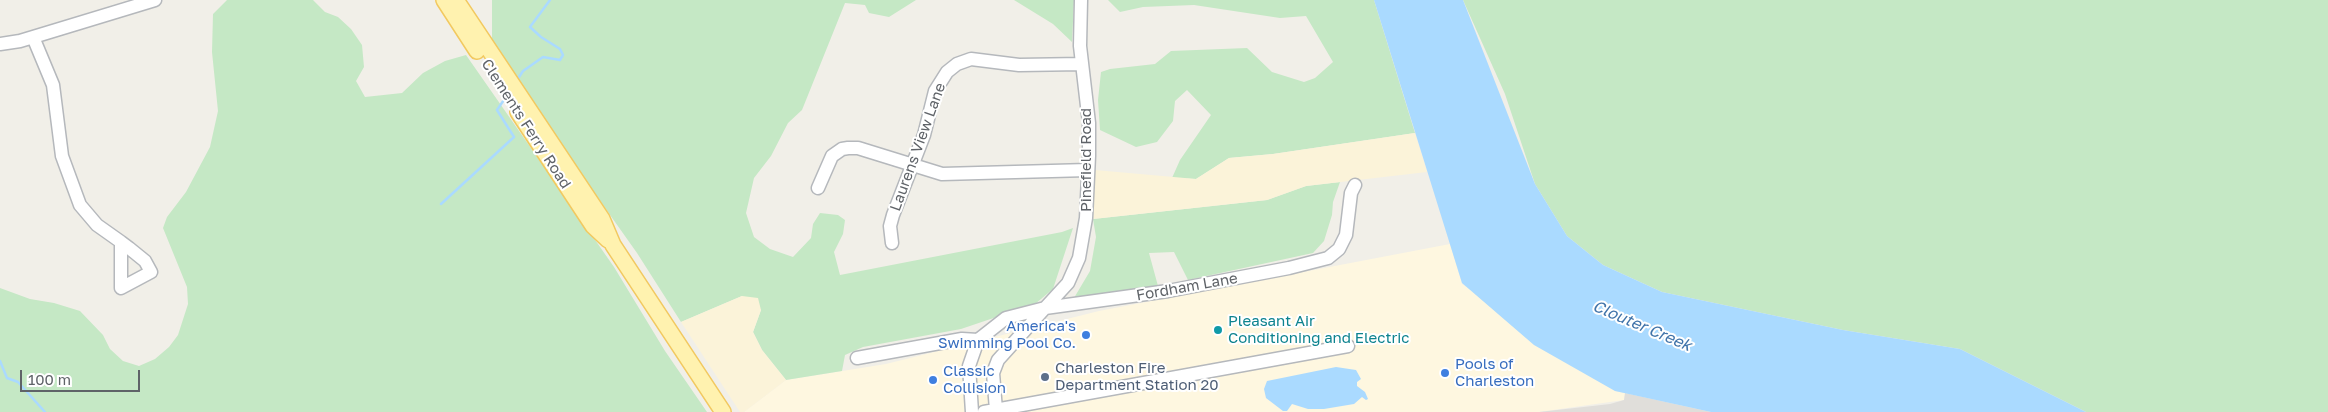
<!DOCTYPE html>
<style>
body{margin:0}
#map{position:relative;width:2328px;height:412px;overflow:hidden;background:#f1efe8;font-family:"Golos Text",sans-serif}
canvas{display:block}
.scale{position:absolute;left:20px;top:370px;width:120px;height:22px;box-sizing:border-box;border:2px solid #5f6368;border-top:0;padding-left:6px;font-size:15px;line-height:18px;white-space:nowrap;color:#5f6368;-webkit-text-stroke:4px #fff;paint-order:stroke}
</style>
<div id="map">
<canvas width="2328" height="412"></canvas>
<div class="scale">100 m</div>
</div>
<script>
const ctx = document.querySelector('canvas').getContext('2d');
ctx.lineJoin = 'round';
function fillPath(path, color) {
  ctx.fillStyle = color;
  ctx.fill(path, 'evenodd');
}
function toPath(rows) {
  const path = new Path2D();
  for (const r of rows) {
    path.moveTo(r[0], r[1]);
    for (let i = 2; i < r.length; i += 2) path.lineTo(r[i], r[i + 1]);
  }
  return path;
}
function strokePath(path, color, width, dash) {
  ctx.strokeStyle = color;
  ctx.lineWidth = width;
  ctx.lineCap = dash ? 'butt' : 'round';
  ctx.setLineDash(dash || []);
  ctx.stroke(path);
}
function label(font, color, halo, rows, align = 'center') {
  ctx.font = font + ' "Golos Text",sans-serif';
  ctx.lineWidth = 4;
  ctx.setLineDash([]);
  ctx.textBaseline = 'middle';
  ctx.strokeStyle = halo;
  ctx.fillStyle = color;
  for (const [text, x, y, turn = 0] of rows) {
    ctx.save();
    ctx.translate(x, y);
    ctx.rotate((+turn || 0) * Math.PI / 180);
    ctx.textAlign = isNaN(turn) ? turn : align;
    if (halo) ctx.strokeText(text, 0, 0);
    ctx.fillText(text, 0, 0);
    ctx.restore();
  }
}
fillPath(toPath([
 [1450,244,1462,284,1615,391,1625,393,1624,400,1539,412,744,412,786,380,886,364,1099,311]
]), '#fef7e0');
fillPath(toPath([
 [1625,393,1711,412,1539,412,1610,404,1624,400]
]), '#e0deda');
fillPath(toPath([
 [227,0,313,0,325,12,338,17,351,29,362,45,364,67,356,81,365,97,402,93,423,73,445,61,466,55,614,267,665,351,707,412,0,412,0,288,30,299,54,303,80,311,103,335,110,349,123,361,139,366,155,359,169,347,178,335,188,304,187,287,163,228,167,217,186,192,210,147,218,111,212,52,213,14],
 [492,0,916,0,889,17,869,13,865,5,845,3,802,110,788,123,771,156,754,178,746,213,754,237,770,249,793,257,811,238,813,224,820,213,838,215,845,220,843,234,834,252,840,275,1062,232,1073,228,1053,289,1035,304,961,329,863,347,845,355,842,371,786,380,762,350,753,332,761,310,742,296,681,322,637,253,496,54,492,45],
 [1014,0,1074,0,1072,42,1053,24],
 [1108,0,1374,0,1415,133,1273,154,1229,158,1196,179,1172,178,1180,160,1211,115,1187,90,1175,101,1173,121,1157,142,1136,147,1100,130,1098,100,1101,72,1110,69,1155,64,1171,51,1247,48,1272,72,1304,82,1315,78,1333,62,1306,16,1280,18,1194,5,1143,7,1120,12],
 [1463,0,2328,0,2328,412,2086,412,1960,349,1843,330,1662,292,1603,265,1567,236,1535,184,1505,94],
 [1340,182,1333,202,1332,215,1324,241,1313,253,1188,280,1174,252,1149,253,1158,286,1074,298,1090,271,1096,237,1093,219,1267,200,1306,186]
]), '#c5e8c5');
fillPath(toPath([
 [1415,133,1427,172,1306,186,1267,200,1093,219,1095,170,1196,179,1229,158,1273,154],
 [742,296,758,298,761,310,753,332,762,350,786,380,744,412,740,412,681,322]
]), '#fbf3d9');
fillPath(toPath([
 [1374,0,1463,0,1535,184,1567,236,1603,265,1662,292,1843,330,1960,349,2086,412,1711,412,1615,391,1534,345,1462,283],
 [1336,367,1356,370,1361,379,1357,382,1357,386,1365,392,1368,399,1366,400,1362,397,1354,404,1324,409,1308,409,1292,404,1287,411,1283,411,1266,398,1264,389,1267,381]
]), '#aadaff');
strokePath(toPath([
 [517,80,523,71,543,57,560,60,563,55,560,49,541,37,530,27,550,0],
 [441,204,514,137,497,110,510,91],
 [0,361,7,378,18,382,45,412]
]), '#aadaff', 2.5);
const minor = toPath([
 [33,37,53,85,62,156,80,205,97,225,121,242,129,248,145,261,151,272,121,288,121,242],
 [0,44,20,41,155,0],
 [818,188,832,156,842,149,848,148,858,148,942,174,1088,170],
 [892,243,890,226,893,215,924,135,935,91,947,72,957,64,971,59,1019,65,1082,64],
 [857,358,962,339,978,340],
 [996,410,993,373,998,360,1045,308,1168,291,1289,268,1328,258,1339,249,1346,235,1351,193,1355,185],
 [972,412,969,366,978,340,1006,318,1045,308,1068,283,1079,258,1086,218,1089,156,1089,123,1080,46,1081,0],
 [984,412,1348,346]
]);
const major = toPath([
 [444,0,477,51],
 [456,0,602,219,613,245,723,412],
 [518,112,593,226,608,240]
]);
strokePath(minor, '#b5b8bc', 15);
strokePath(major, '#f2c960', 18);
strokePath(minor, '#fff', 12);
strokePath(major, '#fff2af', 15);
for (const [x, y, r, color] of [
 [1218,330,5,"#0f9aa8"],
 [1086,335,5,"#3f7fe0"],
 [1445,373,5,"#3f7fe0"],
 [1045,377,5,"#5c6f8a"],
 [933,380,5,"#3f7fe0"]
]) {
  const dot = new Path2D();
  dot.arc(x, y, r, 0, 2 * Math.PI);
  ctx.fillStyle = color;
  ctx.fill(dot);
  strokePath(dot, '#fff', 2);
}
label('15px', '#5f6368', '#fff', [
 ["Clements Ferry Road",526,124,57],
 ["Laurens View Lane",918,147,-70],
 ["Pinefield Road",1086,160,-90],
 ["Fordham Lane",1187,287,-10]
]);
label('15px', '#0d838f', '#fff', [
 ["Pleasant Air",1228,321],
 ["Conditioning and Electric",1228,338]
], 'left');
label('15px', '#366cbe', '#fff', [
 ["America's",1076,326,"right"],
 ["Swimming Pool Co.",1076,343,"right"],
 ["Pools of",1455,364],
 ["Charleston",1455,381],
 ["Classic",943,371],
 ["Collision",943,388]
], 'left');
label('15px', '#4e5e75', '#fff', [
 ["Charleston Fire",1055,368],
 ["Department Station 20",1055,385]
], 'left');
label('italic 16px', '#4174aa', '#fff', [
 ["Clouter Creek",1642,326,23]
]);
</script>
